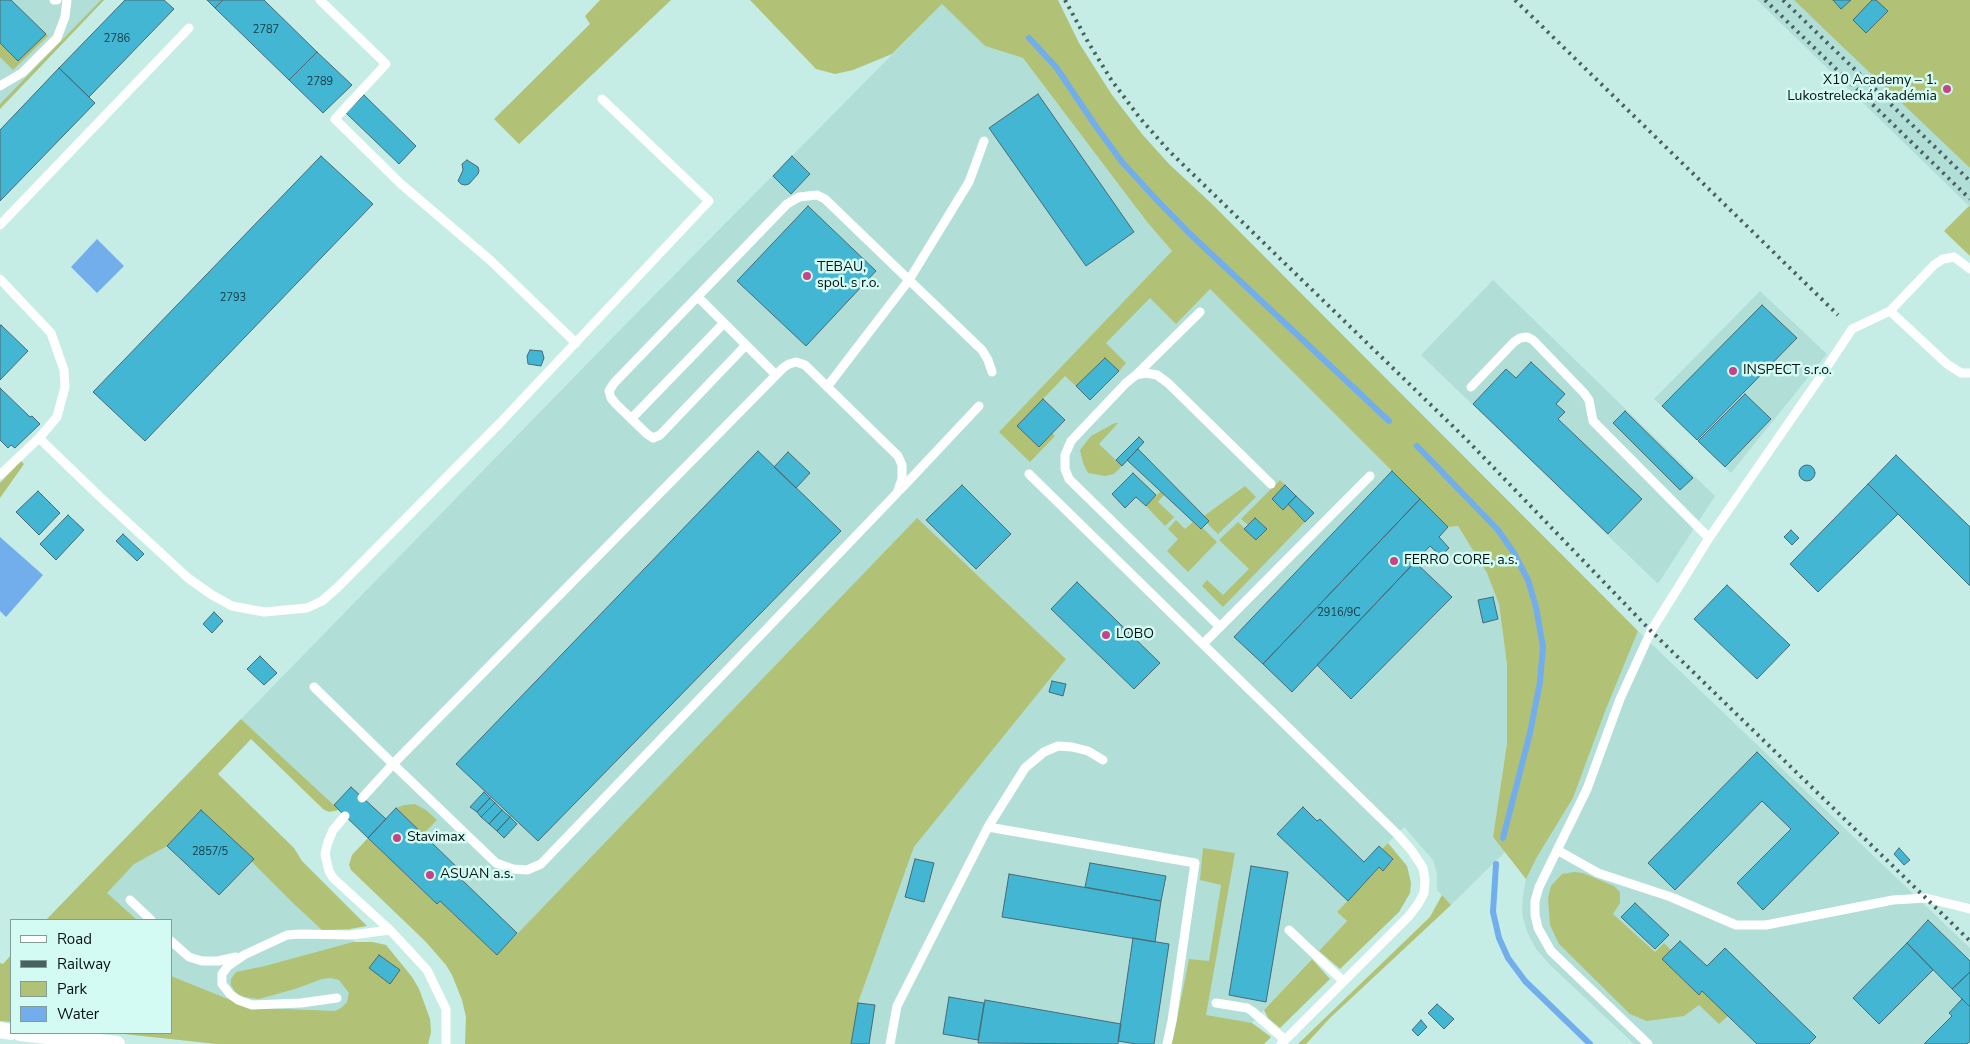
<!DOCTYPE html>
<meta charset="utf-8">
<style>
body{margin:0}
#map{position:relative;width:1970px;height:1044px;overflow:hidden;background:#c6ece6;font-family:"Nunito Sans",sans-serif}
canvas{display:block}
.legend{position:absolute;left:10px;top:919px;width:162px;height:115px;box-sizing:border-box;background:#d3faf3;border:1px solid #819d98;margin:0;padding:6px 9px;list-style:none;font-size:15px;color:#051210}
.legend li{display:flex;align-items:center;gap:10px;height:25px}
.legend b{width:25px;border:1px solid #819d98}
</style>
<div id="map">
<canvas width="1970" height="1044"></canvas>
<ul class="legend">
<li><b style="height:6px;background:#fff"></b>Road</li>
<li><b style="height:6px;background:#4b615e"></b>Railway</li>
<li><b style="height:14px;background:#b1c175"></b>Park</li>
<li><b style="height:14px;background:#73aeec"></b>Water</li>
</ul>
</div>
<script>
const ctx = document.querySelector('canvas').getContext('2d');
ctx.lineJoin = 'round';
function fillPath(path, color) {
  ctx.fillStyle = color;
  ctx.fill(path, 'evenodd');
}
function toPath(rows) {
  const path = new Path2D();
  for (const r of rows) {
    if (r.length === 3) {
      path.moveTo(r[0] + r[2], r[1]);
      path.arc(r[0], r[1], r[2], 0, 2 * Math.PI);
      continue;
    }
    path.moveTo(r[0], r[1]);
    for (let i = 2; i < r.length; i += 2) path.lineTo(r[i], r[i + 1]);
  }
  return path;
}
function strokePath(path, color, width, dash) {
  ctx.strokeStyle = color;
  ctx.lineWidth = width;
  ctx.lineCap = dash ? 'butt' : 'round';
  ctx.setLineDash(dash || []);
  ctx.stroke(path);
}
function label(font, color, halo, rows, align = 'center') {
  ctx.font = font + ' "Nunito Sans",sans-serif';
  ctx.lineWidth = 5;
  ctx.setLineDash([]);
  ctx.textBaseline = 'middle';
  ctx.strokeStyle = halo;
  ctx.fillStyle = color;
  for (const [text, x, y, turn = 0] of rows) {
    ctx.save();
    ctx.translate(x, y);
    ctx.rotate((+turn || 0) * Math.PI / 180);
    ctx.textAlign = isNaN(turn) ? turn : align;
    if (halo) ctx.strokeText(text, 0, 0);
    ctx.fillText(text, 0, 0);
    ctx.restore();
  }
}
fillPath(toPath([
 [0,0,104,0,0,109],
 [1757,0,1794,0,1942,140,1970,168,1970,207],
 [942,4,985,46,1023,58,1147,222,1172,251,1448,527,1458,526,1488,574,1499,604,1507,665,1507,743,1493,837,1505,852,1451,905,1437,890,1437,874,1433,860,1404,827,1382,849,1393,859,1383,871,1379,867,1337,912,1347,921,1232,1044,851,1044,858,1003,914,847,1066,659,968,566,497,955,440,901,437,904,241,719,620,330],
 [1493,280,1715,496,1658,584,1421,355],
 [1760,291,1827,354,1731,473,1654,399],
 [1638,631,1970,948,1970,1044,1634,1044,1550,965,1536,949,1528,934,1522,914,1523,896,1526,879,1537,857,1573,798,1606,709],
 [182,780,350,928,354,942,372,942,386,945,412,977,419,989,430,1019,431,1032,428,1044,217,1044,115,1033,171,1033,171,920,46,920]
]), '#b1dfd8');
fillPath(toPath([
 [101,0,104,0,0,109,0,104],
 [600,0,671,0,519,144,494,119,590,24,585,16],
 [750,0,1058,0,1079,43,1112,95,1142,134,1169,164,1212,204,1638,631,1606,709,1573,798,1537,857,1526,879,1493,837,1507,743,1507,665,1499,604,1487,573,1458,526,1448,527,1210,289,1176,324,1150,298,1106,343,1126,363,1119,371,1105,358,1076,386,1065,376,1017,426,1039,447,1052,433,1055,436,1030,462,999,432,1172,251,1147,222,1023,58,985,46,942,4,892,54,853,70,835,74,816,69],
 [1794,0,1970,0,1970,168,1823,28],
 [46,34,48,36,13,70,0,57,0,43,18,61],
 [1969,206,1970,207,1970,256,1944,231],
 [1115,423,1118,423,1099,444,1122,466,1114,474,1105,476,1088,473,1083,463,1080,450,1091,436],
 [21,461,24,464,0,498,0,483],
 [1280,480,1285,485,1272,500,1282,509,1288,504,1305,522,1223,607,1202,586,1207,580,1223,595,1249,569,1219,540,1238,522,1257,540,1267,529,1255,518,1248,525,1241,519],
 [1245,486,1256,497,1218,534,1207,523,1209,521,1204,516],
 [1161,491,1164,495,1158,502,1174,517,1165,526,1146,506],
 [917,518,1066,659,914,847,858,1003,851,1044,465,1044,466,1017,462,1000,452,975,446,965,425,941,351,870,349,865,352,855,368,838,437,904,440,901,497,955],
 [1176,520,1185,529,1193,522,1200,529,1203,528,1217,542,1188,572,1167,551,1178,539,1168,529],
 [241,719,339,810,329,812,323,809,251,739,218,774,294,848,302,861,367,926,350,929,322,930,293,903,251,861,253,859,201,810,167,846,134,864,107,893,137,920,46,920],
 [415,804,426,810,437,820,423,834,396,808,404,805],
 [1388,843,1407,866,1411,883,1410,893,1399,912,1340,969,1319,951,1347,921,1337,912,1379,867,1383,870,1393,860,1382,849],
 [1203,848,1235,853,1206,1015,1252,1023,1271,1037,1264,1044,1172,1044,1189,959,1209,961,1221,885,1200,880],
 [1574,872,1583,873,1614,886,1620,892,1620,903,1613,914,1655,952,1664,943,1671,950,1662,959,1699,994,1702,991,1728,1016,1719,1024,1699,1005,1684,1016,1647,1021,1630,1014,1559,944,1550,925,1548,898,1551,886,1562,874],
 [1442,895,1451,905,1330,1018,1306,1044,1298,1044,1430,917],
 [353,942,372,942,386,945,412,977,419,989,430,1019,431,1032,428,1044,217,1044,115,1033,171,1033,171,976,240,1004,260,1008,335,1011,341,1008,347,1002,349,993,339,980,331,978,322,979,295,989,259,999,244,997,236,993,231,985,231,979,236,972,265,966],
 [11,955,11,1022,0,1021,0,963,3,964],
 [1312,959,1330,979,1280,1028,1268,1018,1264,1010]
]), '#b1c175');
fillPath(toPath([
 [97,239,124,266,97,293,71,267],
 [0,537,43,575,6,617,0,611]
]), '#73aeec');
strokePath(toPath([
 [1029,38,1056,67,1095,125,1122,162,1155,198,1189,233,1389,421],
 [1417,446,1498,530,1514,553,1528,580,1536,607,1543,647,1540,682,1530,733,1503,838],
 [1496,864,1493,912,1499,938,1508,958,1525,981,1590,1044]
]), '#73aeec', 6);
const building = toPath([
 [0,0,11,0,46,34,18,61,0,43,0,0],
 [125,0,164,0,174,9,89,97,59,68,125,0],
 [207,0,223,0,215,8,207,0],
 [223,0,264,0,317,52,289,80,215,8,223,0],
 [1833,0,1851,0,1841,9,1833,0],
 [1872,0,1876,0,1888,11,1866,33,1853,20,1872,0],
 [317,52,352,85,323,113,289,80,317,52],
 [59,68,95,103,0,201,0,130,59,68],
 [1038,94,1134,232,1086,266,989,128,1038,94],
 [364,95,416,146,399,164,346,113,364,95],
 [321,156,373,204,145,441,93,392,321,156],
 [792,156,810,174,791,194,773,176,792,156],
 [467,160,478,167,479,171,478,174,469,184,465,185,461,184,458,181,463,170,462,164,467,160],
 [808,206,876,271,806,346,737,281,808,206],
 [1762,305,1797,338,1697,440,1662,406,1762,305],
 [1,325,28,351,0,380,0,326,1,325],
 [530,350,542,351,544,358,541,366,528,364,527,356,530,350],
 [1105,358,1119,371,1090,400,1076,386,1105,358],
 [1531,362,1565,394,1556,404,1565,412,1558,419,1642,499,1608,534,1473,404,1506,369,1516,378,1531,362],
 [0,388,30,417,32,416,40,424,15,448,11,445,8,448,0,440,0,388],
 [1745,394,1771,419,1725,467,1698,441,1745,394],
 [1043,399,1065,420,1039,447,1017,426,1043,399],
 [1625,411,1693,478,1680,490,1613,423,1625,411],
 [1139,437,1144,442,1122,466,1116,460,1139,437],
 [1138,449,1209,521,1201,529,1127,460,1138,449],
 [758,451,841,531,538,841,456,764,758,451],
 [788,452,810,473,796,488,774,467,788,452],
 [1896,455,1970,527,1970,586,1868,484,1896,455],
 [1807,473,8],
 [1392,471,1420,499,1263,664,1234,637,1392,471],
 [1133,473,1156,495,1146,506,1136,497,1125,508,1112,494,1133,473],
 [1868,484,1898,514,1818,592,1790,564,1868,484],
 [962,485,1011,534,976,569,926,520,962,485],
 [1285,485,1296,496,1283,510,1272,499,1285,485],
 [38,491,60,513,39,535,16,512,38,491],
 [1296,496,1314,513,1305,522,1288,504,1296,496],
 [1420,499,1448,527,1439,537,1449,548,1441,556,1430,546,1292,692,1263,664,1420,499],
 [68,515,84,530,56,560,40,544,68,515],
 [1255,518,1267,529,1256,540,1244,529,1255,518],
 [1791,530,1799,538,1792,545,1784,537,1791,530],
 [123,534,144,554,137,561,116,541,123,534],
 [1415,562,1452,597,1351,699,1317,665,1415,562],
 [1077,582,1160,663,1134,689,1051,609,1077,582],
 [1727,585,1790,645,1757,679,1694,619,1727,585],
 [1493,597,1498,619,1483,623,1478,600,1493,597],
 [214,612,223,621,212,633,203,624,214,612],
 [260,656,277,673,264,685,247,669,260,656],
 [1052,681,1066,684,1063,696,1049,692,1052,681],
 [1757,752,1839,833,1763,910,1737,883,1791,829,1762,801,1675,890,1648,863,1757,752],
 [351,787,386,819,368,838,334,805,351,787],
 [484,792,490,798,477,812,470,807,484,792],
 [490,798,495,803,481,817,477,812,490,798],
 [495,803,502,810,489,824,481,817,495,803],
 [1303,807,1317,821,1320,819,1364,862,1379,846,1393,859,1383,871,1379,867,1348,901,1277,834,1303,807],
 [396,808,465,875,461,879,517,933,497,955,440,901,437,904,368,838,396,808],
 [201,810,254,859,219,895,167,846,201,810],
 [502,810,510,817,497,831,489,824,502,810],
 [510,817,517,824,504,838,497,831,510,817],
 [1899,848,1910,860,1904,865,1894,854,1899,848],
 [915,859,934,863,924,902,905,897,915,859],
 [1090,863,1166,876,1161,901,1085,887,1090,863],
 [1251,866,1288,872,1266,1002,1229,995,1251,866],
 [1009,874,1161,901,1155,942,1002,917,1009,874],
 [1635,903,1669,935,1655,949,1621,917,1635,903],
 [1928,920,1970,961,1970,972,1952,989,1907,943,1928,920],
 [1133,938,1169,944,1154,1044,1136,1044,1118,1041,1133,938],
 [1680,941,1707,966,1725,948,1816,1037,1809,1044,1757,1044,1702,991,1699,995,1662,959,1680,941],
 [1907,943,1933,970,1879,1024,1853,998,1907,943],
 [379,955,400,970,390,984,369,968,379,955],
 [1970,972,1970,1007,1952,989,1970,972],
 [949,997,984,1003,978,1040,943,1034,949,997],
 [1962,999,1970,1007,1970,1041,1967,1044,1924,1044,1952,1016,1949,1013,1962,999],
 [985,1000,1121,1024,1118,1044,978,1043,985,1000],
 [858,1003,875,1005,869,1044,851,1044,858,1003],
 [1437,1004,1454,1019,1444,1029,1428,1013,1437,1004],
 [1421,1020,1427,1027,1418,1036,1412,1030,1421,1020]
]);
fillPath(building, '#42b6d3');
strokePath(building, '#4a6a74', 1);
strokePath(toPath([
 [54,0,57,0],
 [320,0,386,64,335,119,401,184,490,260,576,343],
 [0,86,22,73,57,38,65,17,67,0],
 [0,225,189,28],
 [0,279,51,333,64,370,65,387,57,417,39,438],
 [698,297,746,345],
 [1890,311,1947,364,1961,373,1970,373],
 [1137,374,1200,312],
 [776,375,746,345,660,435,653,438,647,434,616,404,611,398,609,391,614,383,787,204,799,197,817,195,825,199,909,280,969,182,984,141],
 [827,387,909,280,982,350,988,360,992,372],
 [1471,387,1514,342,1520,338,1527,337,1533,340,1584,393,1589,400,1593,421,1709,538],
 [631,419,724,323],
 [1029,474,1397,834,1412,851,1423,868,1425,880,1424,893,1418,904,1409,916,1281,1044],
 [0,475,39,438,99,496,188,578,212,595,232,606,264,612,307,608,322,601,338,587,500,423,709,201,602,99],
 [900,490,979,406],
 [1220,627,1069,479,1065,469,1065,455,1071,441,1126,383,1136,375,1146,373,1157,375,1168,383,1271,484],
 [1203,644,1370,476],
 [314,687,393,764,783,368,789,364,796,362,805,365,898,456,902,465,902,479,897,493,541,864,527,870,513,869,496,863,393,764,362,798],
 [345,816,333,830,328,842,325,854,329,871,333,878,390,930,427,970,446,1009,446,1044],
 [988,827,1025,768,1044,752,1058,746,1072,747,1088,751,1103,760],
 [1557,850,1598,873,1671,897,1736,925,1766,925,1893,900,1926,898,1970,909],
 [130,900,151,920],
 [1289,930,1343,981],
 [171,941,189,957,202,961,218,961,236,957],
 [337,998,301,1003,252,1005,238,1000,230,994,222,984,222,974,228,966,244,955,287,935,301,934,352,935,390,930],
 [1216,1003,1247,1008,1252,1011,1285,1040],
 [890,1044,897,1006,988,827,1195,863,1172,1021,1167,1044],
 [1648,1044,1551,951,1538,928,1535,915,1535,901,1539,887,1587,789,1620,699,1651,631,1709,538,1819,379,1852,329,1890,311,1934,265,1943,259,1954,257,1970,269]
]), '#fff', 9);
strokePath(toPath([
 [0,1030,11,1032],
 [20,1033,117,1044]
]), '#fff', 16);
strokePath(toPath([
 [1065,0,1088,42,1112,81,1139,117,1169,151,1466,439,1651,631,1970,941],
 [1515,0,1838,315],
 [1765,0,1970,199],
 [1783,0,1970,181]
]), '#4b615e', 4, [2.5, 5]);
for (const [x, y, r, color] of [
 [1947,89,5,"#c6438a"],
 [807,276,5,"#c6438a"],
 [1733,371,5,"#c6438a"],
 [1394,561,5,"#c6438a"],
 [1106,635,5,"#c6438a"],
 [397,838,5,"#c6438a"],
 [430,875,5,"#c6438a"]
]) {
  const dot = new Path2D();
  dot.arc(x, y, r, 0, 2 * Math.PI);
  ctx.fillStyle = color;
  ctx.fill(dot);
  strokePath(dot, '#d3faf3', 2);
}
label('11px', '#143b41', null, [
 ["2787",266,30],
 ["2786",117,39],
 ["2789",320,82],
 ["2793",233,298],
 ["2916/9C",1339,613],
 ["2857/5",210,852]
]);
label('14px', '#051210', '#d3faf3', [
 ["X10 Academy – 1.",1937,81,"right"],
 ["Lukostrelecká akadémia",1937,97,"right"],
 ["TEBAU,",817,268],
 ["spol. s r.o.",817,284],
 ["INSPECT s.r.o.",1743,371],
 ["FERRO CORE, a.s.",1404,561],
 ["LOBO",1116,635],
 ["Stavimax",407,838],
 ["ASUAN a.s.",440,875]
], 'left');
</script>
